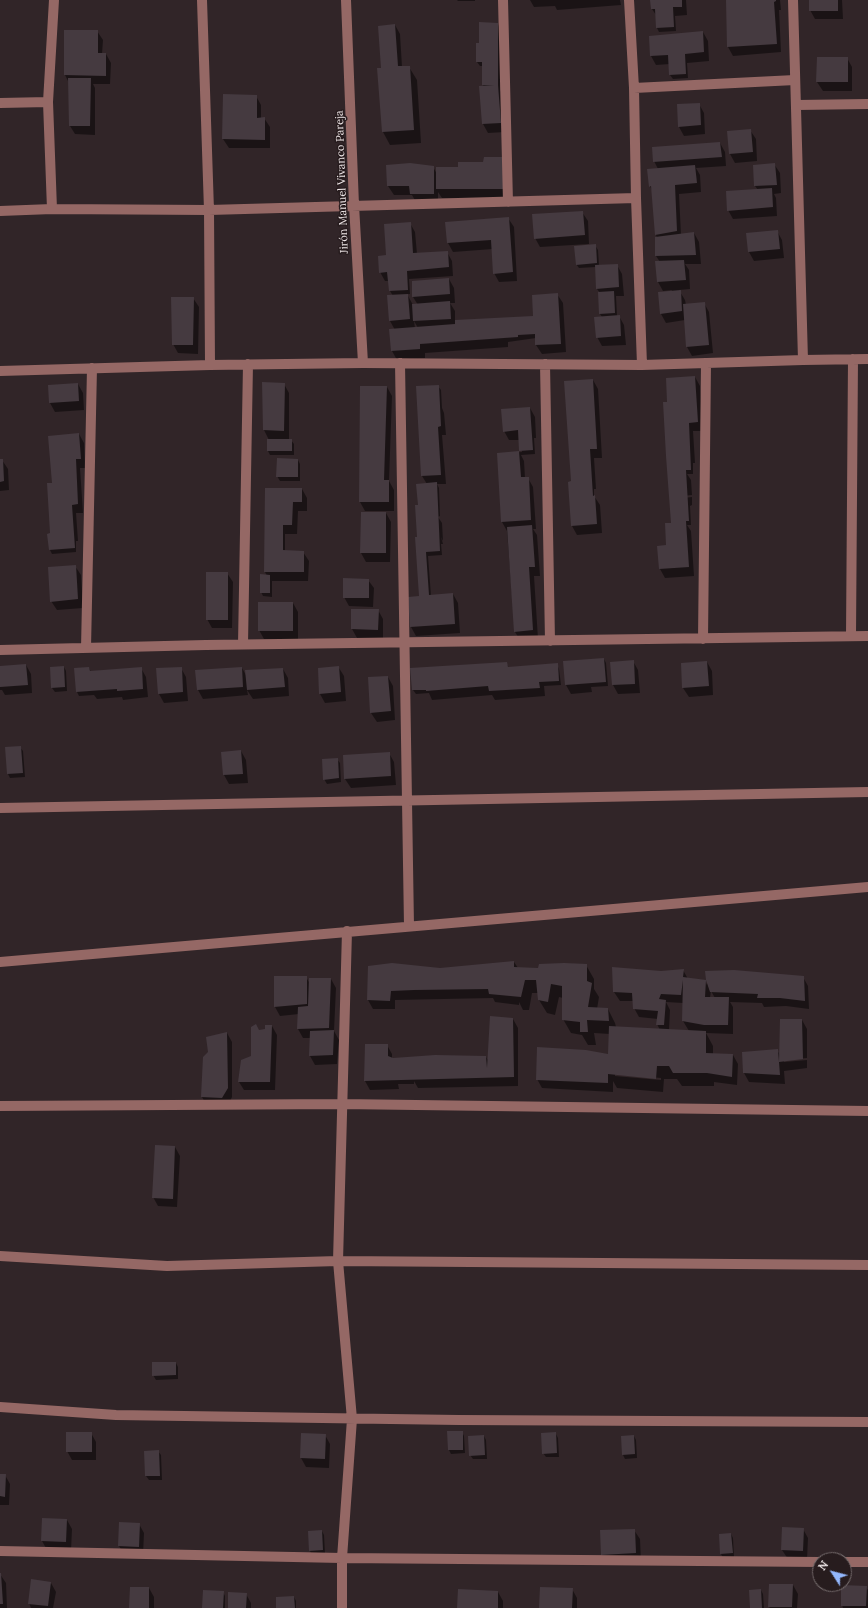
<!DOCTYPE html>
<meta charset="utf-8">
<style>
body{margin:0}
#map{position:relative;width:868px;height:1608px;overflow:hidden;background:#312528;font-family:Lora,serif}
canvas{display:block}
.north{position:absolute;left:812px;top:1552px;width:40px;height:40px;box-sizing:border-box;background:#271c1e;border:1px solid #776e6f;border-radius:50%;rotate:306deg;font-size:11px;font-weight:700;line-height:16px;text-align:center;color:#f0e8e9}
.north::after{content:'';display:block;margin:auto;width:14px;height:18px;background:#93b7fd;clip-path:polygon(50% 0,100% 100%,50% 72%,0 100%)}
</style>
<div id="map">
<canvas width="868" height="1608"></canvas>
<div class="north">N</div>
</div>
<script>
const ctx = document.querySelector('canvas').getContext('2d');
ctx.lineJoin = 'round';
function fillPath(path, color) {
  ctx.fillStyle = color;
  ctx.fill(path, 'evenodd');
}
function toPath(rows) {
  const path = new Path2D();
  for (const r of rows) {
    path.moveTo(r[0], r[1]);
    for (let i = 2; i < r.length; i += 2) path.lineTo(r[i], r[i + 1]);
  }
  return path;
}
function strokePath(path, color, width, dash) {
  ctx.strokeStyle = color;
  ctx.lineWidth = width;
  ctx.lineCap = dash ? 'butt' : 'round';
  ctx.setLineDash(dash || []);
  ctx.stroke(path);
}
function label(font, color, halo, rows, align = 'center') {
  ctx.font = font + ' Lora,serif';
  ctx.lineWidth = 3;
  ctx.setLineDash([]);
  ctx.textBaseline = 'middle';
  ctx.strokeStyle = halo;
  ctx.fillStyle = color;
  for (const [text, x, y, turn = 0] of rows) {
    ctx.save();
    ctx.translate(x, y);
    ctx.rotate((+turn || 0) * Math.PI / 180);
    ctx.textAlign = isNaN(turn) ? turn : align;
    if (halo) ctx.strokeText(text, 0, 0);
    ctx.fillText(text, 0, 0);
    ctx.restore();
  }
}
fillPath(toPath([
 [457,0,475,0,475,1,458,1],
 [530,0,620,0,621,5,557,10,555,6,534,7],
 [651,0,686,0,687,15,675,16,676,31,659,32,657,28,656,15,652,9],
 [727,0,780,0,781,10,779,10,781,52,733,56,728,47],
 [810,0,842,0,843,19,815,19,810,10],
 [498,24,500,28,500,90,503,95,505,132,488,133,483,124,484,87,483,85,483,66,480,66,477,62,477,44,480,44],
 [395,25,400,34,402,67,409,67,417,80,421,143,390,145,383,132,383,69],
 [97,31,103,40,102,54,106,54,111,63,110,84,93,84,95,88,95,135,75,134,70,126,69,83,65,75],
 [703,32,708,41,709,61,687,63,688,78,673,79,670,75,670,64,656,65,651,56],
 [818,58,847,58,852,67,852,91,823,91,817,82],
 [224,95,256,96,261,105,261,118,264,118,270,127,270,148,229,148,223,139],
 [699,104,704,113,705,134,684,136,679,127],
 [750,130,756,139,757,161,735,163,730,154],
 [720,143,725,152,726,166,696,168,700,175,701,192,679,194,681,235,694,233,699,242,701,264,685,264,689,270,690,289,679,290,685,300,686,305,704,303,709,312,713,353,692,356,687,347,685,320,666,323,661,314,672,290,663,291,658,282,660,262,656,256,656,238,657,238,656,235,652,190,650,186,658,169,654,161],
 [503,158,508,198,442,198,438,192,438,202,416,202,412,195,394,195,388,186,433,167,437,174],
 [774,164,780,173,781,193,774,194,776,198,777,216,733,219,728,210,758,190,755,186],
 [582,212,588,221,589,244,540,247,535,238],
 [508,218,514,227,517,281,499,282,494,273,493,249,453,252,448,243],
 [410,223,415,232,417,254,447,252,452,261,453,276,409,279,410,294,407,294,413,305,418,305,413,297,449,279,454,288,455,303,450,303,455,311,455,321,533,317,557,294,563,303,566,352,542,354,536,345,536,338,508,342,508,347,425,353,425,358,397,360,392,351,390,330,395,330,390,321,393,296,390,291,389,281,385,281,380,272,388,256],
 [414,321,418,328,415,328],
 [777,231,782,240,784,258,754,261,749,252],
 [595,245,598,250,599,266,617,265,622,274,624,296,616,296,617,316,619,316,624,325,626,345,602,346,597,337,602,317,600,314,600,293,597,289,596,267,579,268,576,264],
 [193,298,199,307,198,354,178,353,173,344],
 [695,377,700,386,703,431,693,431,695,463,693,463,693,474,687,474,691,480,692,495,673,497,673,499,692,497,692,505,690,506,691,525,687,525,691,531,694,576,665,578,660,569,658,547,667,546,672,523,669,403],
 [593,380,598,389,602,458,594,458,596,489,594,489,594,496,600,505,602,533,577,535,572,526,573,482],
 [263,383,284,384,289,393,289,440,291,440,294,444,294,455,270,455,268,451,268,440,269,440,264,430],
 [78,384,83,393,84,410,55,412,50,403],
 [438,386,441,390,442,408,444,413,446,435,442,435,446,484,437,484,439,488,440,516,438,517,442,523,443,541,441,537,443,544,441,544,442,555,428,556,431,596,453,594,458,603,460,633,416,636,411,627,409,598,421,597,418,538,419,506,427,484,422,476,418,405],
 [387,387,392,396,389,481,394,490,394,511,365,511,360,502],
 [530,408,535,417,536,438,534,438,535,454,521,455,524,461,525,478,528,478,533,487,536,529,533,529,537,535,540,576,534,576,538,639,520,640,515,632,507,531,502,522,498,454,522,452,520,440,509,440,504,431],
 [79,434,84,443,85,468,80,468,83,513,76,513,78,541,76,541,76,552,52,554,50,550,48,535,52,534,53,483],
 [0,460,2,460,8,469,9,490,0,491],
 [298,460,300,464,300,481,280,481,277,476],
 [266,489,302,489,307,498,307,511,298,511,297,534,285,534,285,552,303,552,309,561,308,581,272,581,272,597,263,596,261,592,267,576,265,572],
 [386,513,391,522,390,562,366,562,361,553],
 [75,566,81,575,83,608,57,610,51,601],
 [227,573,233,582,232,628,212,628,207,619],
 [368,580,374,588,373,607,349,606,344,597],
 [293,603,298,612,298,640,264,639,259,630],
 [352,610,378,610,383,619,383,638,357,638,352,629],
 [604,659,606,663,608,686,591,687,592,692,571,694,566,685],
 [633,661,638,670,640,693,618,694,613,685,611,663],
 [707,662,712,671,713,695,689,697,683,688],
 [506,663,509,668,557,664,559,669,561,685,544,686,545,696,495,700,492,695,432,700,429,693,416,694,413,690],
 [26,665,31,674,32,693,5,695,2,690,0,690,0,667],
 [64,667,66,671,67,691,55,692,52,688,51,668],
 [89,668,91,672,141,668,146,677,148,697,123,700,122,697,97,699,94,695,79,696,77,692],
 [181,668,186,677,188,701,164,703,159,694],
 [242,668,247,677,283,669,288,678,289,696,253,699,247,690,248,695,203,699,198,690],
 [339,668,344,676,346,701,325,703,320,694],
 [388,677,393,686,395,720,377,722,371,713],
 [20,747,23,751,25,777,10,778,8,774],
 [241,751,246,760,248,783,229,784,224,775,222,753],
 [389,753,394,762,396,785,351,788,345,779,344,756],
 [337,759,340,763,341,782,327,784,324,779],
 [514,962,518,968,538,969,586,965,594,979,594,989,599,997,597,1009,608,1009,615,1023,616,1027,660,1030,657,1024,658,1019,639,1017,634,1008,634,1001,620,1001,614,992,613,968,661,972,683,970,688,979,705,981,707,985,707,972,803,977,808,986,809,1009,786,1006,764,1007,762,1003,730,1002,733,1007,733,1034,706,1033,713,1046,713,1054,733,1055,738,1064,737,1085,714,1082,714,1086,682,1086,677,1079,664,1079,663,1092,617,1088,613,1081,613,1092,542,1088,537,1079,609,1055,610,1034,594,1033,596,1045,588,1045,582,1035,571,1033,563,1019,563,998,559,997,555,1015,547,1013,539,1000,538,993,532,993,529,1010,523,1010,519,1002,519,1005,495,1002,493,998,395,1000,395,1009,373,1009,368,1000,440,969],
 [711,991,715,998,710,998],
 [666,1002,683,1003,683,1021,689,1031,669,1030,670,1010],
 [615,1074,661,1078,661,1080,615,1076],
 [275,977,306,977,310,984,331,979,336,988,334,1031,339,1040,337,1064,315,1065,310,1056,311,1038,303,1038,298,1029,299,1014,280,1016,275,1007],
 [513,1019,518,1028,518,1086,418,1088,414,1081,414,1084,398,1084,399,1089,370,1090,365,1081,366,1045,387,1045,392,1054,392,1059,486,1057,488,1060],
 [802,1020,807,1029,807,1058,784,1060,784,1062,807,1060,807,1068,784,1071,785,1084,749,1082,744,1073,743,1053,777,1050,780,1055],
 [272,1026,277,1035,275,1090,244,1090,239,1082,252,1057,259,1031,266,1030],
 [227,1033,232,1042,232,1097,227,1107,207,1106,202,1097],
 [175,1147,180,1156,177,1207,158,1206,153,1197],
 [176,1363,178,1367,178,1379,156,1380,153,1375],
 [462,1432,464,1436,465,1453,451,1454,449,1450],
 [91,1433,96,1442,96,1460,72,1460,67,1451],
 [556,1434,558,1438,559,1457,546,1457,543,1453],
 [325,1435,330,1444,329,1468,306,1467,301,1458],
 [484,1436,486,1440,487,1459,473,1459,470,1455],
 [634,1436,636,1440,637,1458,625,1459,623,1455,622,1437],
 [158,1451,161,1455,162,1480,149,1480,146,1476,145,1452],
 [0,1475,5,1475,10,1484,9,1505,0,1505],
 [67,1520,72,1529,71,1551,47,1550,42,1541],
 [139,1524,144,1533,143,1555,124,1555,119,1546],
 [803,1529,808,1538,807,1560,788,1559,782,1550],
 [634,1530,640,1539,641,1562,607,1564,602,1555,601,1531],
 [322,1531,324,1535,325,1554,312,1555,310,1551],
 [731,1534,733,1538,734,1557,723,1558,721,1554],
 [0,1574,6,1583,7,1608,0,1608],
 [51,1583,56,1592,53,1608,31,1608,29,1603],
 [793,1585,798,1594,797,1608,770,1608,769,1607],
 [866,1587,868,1590,868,1608,843,1608,842,1605],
 [149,1588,154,1597,154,1608,130,1608],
 [572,1589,577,1598,577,1608,540,1608],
 [761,1590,763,1594,764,1608,751,1608],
 [223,1592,225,1596,225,1608,203,1608],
 [498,1592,503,1601,503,1608,458,1608],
 [246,1594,251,1603,251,1608,229,1608],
 [294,1597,296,1601,296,1608,277,1608]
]), '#0007');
fillPath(toPath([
 [650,0,682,0,682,7,673,7,674,27,656,28,655,9,651,9],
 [726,0,776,0,776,1,774,2,777,44,727,47],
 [809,0,838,0,838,11,809,11],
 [479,22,498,23,498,85,501,123,482,124,479,86,494,85,482,85,482,62,476,62,476,43,479,43],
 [395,24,398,66,410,66,414,130,382,132,377,68,381,68,378,26],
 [64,30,98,30,98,53,106,53,106,76,64,75],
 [703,31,704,52,685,54,686,74,669,75,668,55,650,56,649,36],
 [817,57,848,57,848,82,816,82],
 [68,78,91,78,90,126,69,126],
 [223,94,257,95,257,118,265,117,265,140,222,139],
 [700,103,701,125,678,127,677,104],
 [751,129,753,152,729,154,727,131],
 [720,142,722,157,653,162,652,147],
 [484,157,503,157,503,189,436,189,436,167,458,167,458,162,483,162],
 [410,163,434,166,434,194,410,194,409,186,387,186,386,165],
 [775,163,777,185,754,186,753,165],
 [695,165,697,183,675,185,677,231,655,235,651,186,649,187,647,169],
 [772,188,773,207,727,211,726,191],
 [583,211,585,235,534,239,532,214],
 [509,217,513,272,493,274,491,240,447,243,445,222],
 [411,222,413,253,448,251,449,267,407,271,408,290,389,291,387,272,379,273,378,256,386,255,384,224],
 [778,230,780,249,748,252,746,233],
 [694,232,696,255,655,256,655,237],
 [596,244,597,263,576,265,574,246],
 [684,260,686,280,657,282,655,261],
 [618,264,619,287,596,289,595,265],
 [449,278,450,294,412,297,412,281],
 [681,290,682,311,660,314,658,292],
 [614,291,615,313,599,314,598,292],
 [558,293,561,344,535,345,535,334,518,335,518,337,420,344,420,349,391,351,389,329,455,324,455,320,533,316,532,295],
 [408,294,410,319,389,321,387,295],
 [171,297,194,297,193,345,172,345],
 [450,301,451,319,413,321,412,304],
 [705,302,709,345,686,347,683,304],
 [620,315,621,336,596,338,594,317],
 [695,376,698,422,689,423,691,470,686,470,689,521,686,521,689,567,659,569,657,546,666,545,665,523,671,523,666,456,663,402,667,402,666,378],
 [593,379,597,449,590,449,593,496,595,495,597,524,571,526,568,482,571,481,564,381],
 [262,382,285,383,284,431,263,430],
 [78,383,79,401,49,403,48,385],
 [439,385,441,426,438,427,441,475,421,476,416,386],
 [360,386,387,386,384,480,389,480,389,502,359,502],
 [530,407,533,450,519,451,518,430,503,432,501,409],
 [79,433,81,459,76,459,78,504,72,505,75,548,49,550,47,534,50,533,47,483,52,483,48,436],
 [267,439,292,439,292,451,267,451],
 [519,451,521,477,529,477,531,520,501,522,497,453],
 [277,458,298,459,298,477,276,477],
 [0,459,3,459,4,481,0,482],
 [437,482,440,551,426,552,429,595,453,593,455,624,410,627,408,597,419,596,415,537,417,537,415,505,418,505,416,484],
 [265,488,302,488,302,502,293,502,292,525,283,525,283,550,304,551,304,572,264,572],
 [361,512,386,512,386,553,360,553],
 [532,525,535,567,529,567,533,630,514,632,507,527],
 [76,565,78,599,50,602,48,567],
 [206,572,228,572,228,620,206,620],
 [260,574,270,575,270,593,260,593],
 [343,578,369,579,369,598,343,598],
 [258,602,293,602,293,631,258,631],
 [351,609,379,609,378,630,351,629],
 [604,658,606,682,565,685,563,661],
 [634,660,635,684,612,685,610,662],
 [707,661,709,686,682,688,681,663],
 [507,662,508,667,558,663,559,681,539,682,540,688,489,691,488,686,426,691,426,690,412,690,410,668],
 [26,664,28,685,0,687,0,666],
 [64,666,65,687,51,688,50,667],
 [339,666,341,692,319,694,318,668],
 [89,667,90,671,142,667,143,689,117,691,117,689,76,692,74,668],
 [182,667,183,692,158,694,156,668],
 [242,667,243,687,197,690,195,670],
 [283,668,285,687,247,690,245,670],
 [388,676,391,711,370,713,368,677],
 [21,746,23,773,7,774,5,747],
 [241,750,243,774,223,775,221,752],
 [390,752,391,776,344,779,343,755],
 [338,758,339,778,323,780,322,759],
 [514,961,514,967,538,968,539,964,564,963,587,964,587,981,592,983,588,1007,608,1008,609,1021,587,1020,588,1032,580,1032,580,1022,562,1020,562,986,551,984,548,1002,538,1000,536,980,525,980,521,997,489,994,488,989,414,990,391,991,390,1001,367,1000,368,966,392,963,440,968],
 [612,967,661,971,684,969,683,977,706,980,705,997,729,997,728,1025,704,1025,682,1021,683,980,681,995,661,994,659,999,666,1000,664,1025,656,1025,658,1011,633,1009,632,993,613,992],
 [734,970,804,976,805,1001,780,998,757,998,758,994,710,992,706,980,705,971],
 [274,976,307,976,307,1004,274,1007],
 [309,978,331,978,329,1028,297,1029,298,1007,308,1006],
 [490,1016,513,1018,514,1077,364,1081,365,1044,388,1044,388,1056,393,1058,435,1055,486,1056,487,1068],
 [780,1019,802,1019,803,1059,779,1062],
 [256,1024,259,1030,265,1029,265,1025,272,1025,270,1082,238,1082,241,1060,251,1056,251,1027],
 [609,1026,706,1031,706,1053,733,1054,732,1077,707,1073,673,1073,669,1066,657,1066,656,1079,608,1074,608,1083,536,1080,537,1047,586,1050,608,1054],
 [334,1030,333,1055,309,1056,310,1031],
 [227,1032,228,1088,222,1098,201,1097,203,1057,208,1052,206,1037],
 [778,1049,780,1075,743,1073,742,1052],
 [155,1145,175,1146,173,1199,152,1198],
 [152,1362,176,1362,176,1375,152,1376],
 [447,1431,463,1431,463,1450,448,1450],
 [66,1432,92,1432,92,1452,66,1452],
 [556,1432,557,1453,542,1454,541,1433],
 [301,1433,326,1434,325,1459,300,1458],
 [484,1435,485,1455,469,1456,468,1436],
 [634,1435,635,1454,622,1455,621,1436],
 [159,1450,160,1476,145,1476,144,1451],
 [0,1474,6,1474,5,1497,0,1496],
 [42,1518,67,1519,66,1542,41,1541],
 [119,1522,140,1523,139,1547,118,1546],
 [782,1527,804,1528,803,1551,781,1550],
 [635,1529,636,1553,601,1555,600,1530],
 [322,1530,323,1550,309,1551,308,1531],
 [731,1533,733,1553,720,1554,719,1534],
 [0,1573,1,1573,3,1604,0,1604],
 [31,1579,51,1582,48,1606,28,1604],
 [769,1584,793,1584,792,1607,768,1607],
 [841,1585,867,1586,866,1606,841,1606],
 [130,1587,149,1587,149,1608,129,1608],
 [540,1587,573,1588,572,1608,539,1608],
 [458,1589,498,1591,498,1608,457,1608],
 [761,1589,762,1608,750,1608,749,1590],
 [203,1590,224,1591,223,1608,202,1608],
 [228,1592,247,1593,246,1608,228,1608],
 [294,1596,295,1608,276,1608,276,1597]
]), '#453a40');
strokePath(toPath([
 [202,0,209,210,210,365],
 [346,0,354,205,363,363],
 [503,0,508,202],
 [629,0,634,88,636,198,642,365],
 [793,0,803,360],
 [634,88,795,80],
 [0,103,48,102],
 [797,105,868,104],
 [52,209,48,102,54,0],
 [0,211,52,209,209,210,636,198],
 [400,363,409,926],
 [545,364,550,641],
 [0,371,210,365,363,363,642,365,803,360,868,359],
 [851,636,853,359],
 [703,639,706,363],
 [243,644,248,364],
 [86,648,92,368],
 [0,650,206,645,868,636],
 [0,808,868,792],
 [0,962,868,887],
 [0,1106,341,1104,868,1111],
 [0,1256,167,1266,338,1261,868,1265],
 [0,1407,116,1415,459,1420,868,1422],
 [0,1551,342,1558,820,1562],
 [844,1562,868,1562],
 [342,1608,342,1558,352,1419,338,1261,347,931]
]), '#956865', 10);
label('11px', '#f0e8e9', '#271c1e', [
 ["Jirón Manuel Vivanco Pareja",342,182,-92]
]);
</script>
